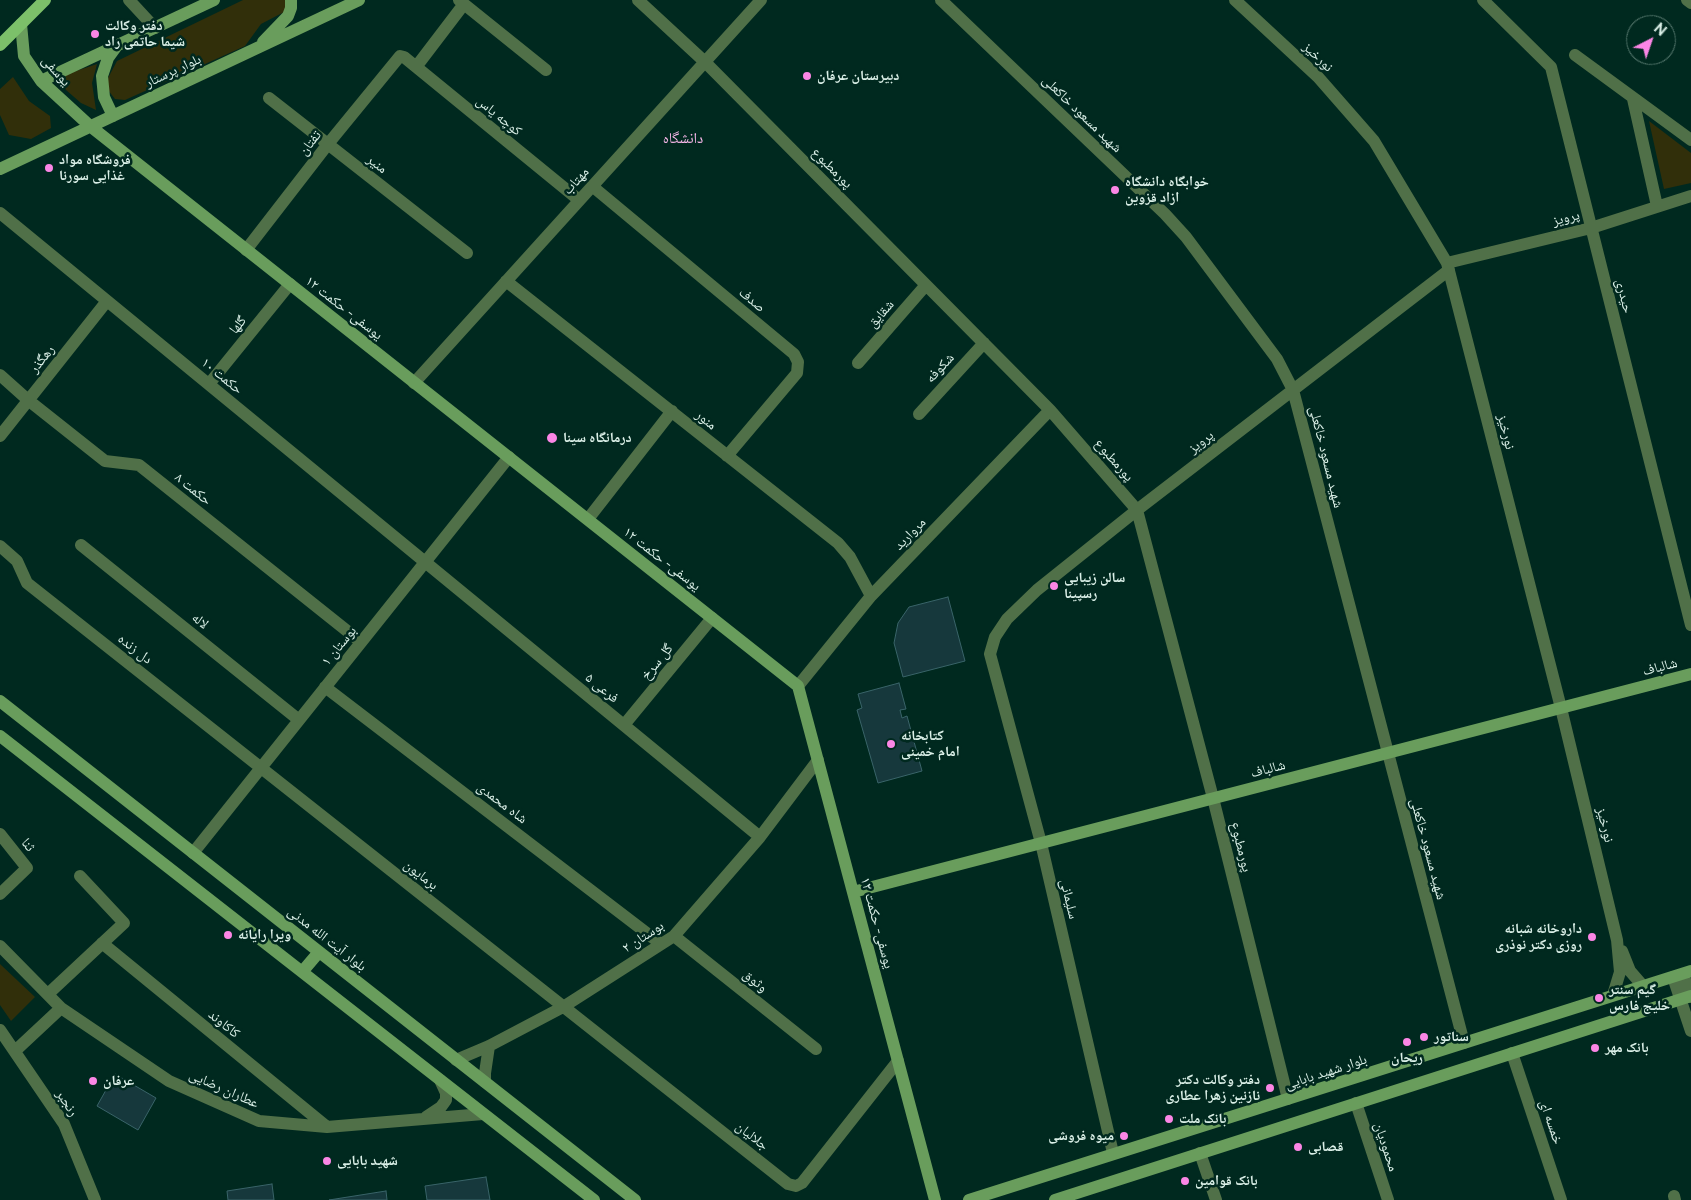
<!DOCTYPE html>
<meta charset="utf-8">
<style>
body{margin:0}
#map{position:relative;width:1691px;height:1200px;overflow:hidden;background:#00291f;font-family:Raleway,sans-serif}
canvas{display:block}
.north{position:absolute;left:1626px;top:15px;width:50px;height:50px;box-sizing:border-box;background:#00291f;border:1px solid #58796f;border-radius:50%;rotate:41deg;font-size:14px;font-weight:700;line-height:20px;text-align:center;color:#dbf0e8}
.north::after{content:'';display:block;margin:auto;width:18px;height:22px;background:#fb86e5;clip-path:polygon(50% 0,100% 100%,50% 72%,0 100%)}
</style>
<div id="map">
<canvas width="1691" height="1200"></canvas>
<div class="north">N</div>
</div>
<script>
const ctx = document.querySelector('canvas').getContext('2d');
ctx.lineJoin = 'round';
function fillPath(path, color) {
  ctx.fillStyle = color;
  ctx.fill(path, 'evenodd');
}
function toPath(rows) {
  const path = new Path2D();
  for (const r of rows) {
    path.moveTo(r[0], r[1]);
    for (let i = 2; i < r.length; i += 2) path.lineTo(r[i], r[i + 1]);
  }
  return path;
}
function strokePath(path, color, width, dash) {
  ctx.strokeStyle = color;
  ctx.lineWidth = width;
  ctx.lineCap = dash ? 'butt' : 'round';
  ctx.setLineDash(dash || []);
  ctx.stroke(path);
}
function label(font, color, halo, rows, align = 'center') {
  ctx.font = font + ' Raleway,"Noto Naskh Arabic",sans-serif';
  ctx.lineWidth = 5;
  ctx.setLineDash([]);
  ctx.textBaseline = 'middle';
  ctx.strokeStyle = halo;
  ctx.fillStyle = color;
  for (const [text, x, y, turn = 0] of rows) {
    ctx.save();
    ctx.translate(x, y);
    ctx.rotate((+turn || 0) * Math.PI / 180);
    ctx.textAlign = isNaN(turn) ? turn : align;
    if (halo) ctx.strokeText(text, 0, 0);
    ctx.fillText(text, 0, 0);
    ctx.restore();
  }
}
fillPath(toPath([
 [243,0,285,0,286,11,261,24,245,46,125,100,115,99,108,90,108,78,117,61],
 [97,64,92,83,96,110,81,103,66,90,58,77],
 [13,77,29,101,50,116,51,128,31,139,9,135,0,115,0,89],
 [1649,121,1691,153,1691,183,1664,189],
 [0,964,35,997,11,1021,0,1005]
]), '#312f0a');
const building = toPath([
 [948,597,965,661,903,677,894,643,898,623,909,607,948,597],
 [899,683,906,709,900,710,902,718,907,716,922,771,878,783,857,710,862,708,858,694,899,683],
 [115,1074,156,1098,138,1130,97,1106,115,1074],
 [486,1177,490,1200,427,1200,425,1186,486,1177],
 [272,1184,274,1200,228,1200,227,1191,272,1184],
 [386,1191,387,1200,329,1200,386,1191]
]);
fillPath(building, '#16383c');
strokePath(building, '#396469', 1);
strokePath(toPath([
 [129,0,155,28],
 [459,0,546,70],
 [638,0,705,62,1050,410,1137,510,1213,798,1288,1099],
 [941,0,1165,214,1186,237,1277,359,1293,390,1464,1043],
 [1235,0,1318,77,1374,141,1447,263,1561,708,1617,940,1620,972,1613,995],
 [1483,0,1551,67,1691,625],
 [1687,0,1691,3],
 [1575,55,1691,140],
 [416,67,464,4],
 [269,98,467,253],
 [1633,99,1657,206],
 [592,186,794,354,798,362,797,373,727,456],
 [0,213,760,837],
 [246,250,328,144,400,56,404,57,579,200],
 [1447,263,1591,228,1691,196],
 [506,281,838,543,850,557,871,596],
 [858,363,926,285],
 [0,375,28,400,105,461,139,465,361,642],
 [414,383,761,0],
 [209,384,290,284],
 [919,414,984,343],
 [0,436,107,301],
 [588,519,672,411],
 [81,545,299,720],
 [0,546,17,561,27,583,788,1184,796,1186,802,1183,898,1061],
 [798,686,871,596,1050,410],
 [325,687,661,944],
 [624,725,712,618],
 [0,834,27,868,0,894],
 [193,853,509,457],
 [674,936,816,1049],
 [102,943,327,1127],
 [0,946,61,1008,169,1081,259,1121,327,1127,483,1114],
 [1622,951,1630,971,1643,986],
 [1683,974,1691,997],
 [1673,977,1691,1031],
 [48,994,124,923,80,876],
 [0,1030,64,1124,95,1200],
 [15,1051,61,1008],
 [1512,1053,1561,1200],
 [456,1060,489,1046,563,1007,674,936,760,837,818,760],
 [485,1082,485,1073,489,1046],
 [1356,1103,1388,1200],
 [426,1117,441,1107,446,1100,446,1093,440,1080],
 [1113,1153,1041,843,990,654,995,637,1007,619,1037,590,1137,510,1449,270],
 [1200,1153,1216,1200],
 [1674,1196,1675,1200]
]), '#507048', 12);
strokePath(toPath([
 [21,24,24,56,41,81,90,126,798,686,935,1200],
 [263,42,288,16,291,8,291,0],
 [41,81,214,0],
 [113,116,104,97,102,76,108,58,116,47],
 [0,169,359,0],
 [0,701,635,1200],
 [0,736,594,1200],
 [853,892,1691,674],
 [302,972,319,952],
 [969,1200,1691,971],
 [1055,1200,1691,996]
]), '#699d5c', 12);
strokePath(toPath([
 [0,45,45,0]
]), '#7cc06a', 12);
for (const [x, y, r, color] of [
 [95,34,5,"#fb86e5"],
 [807,76,5,"#fb86e5"],
 [49,168,5,"#fb86e5"],
 [1115,190,5,"#fb86e5"],
 [552,438,6,"#fb86e5"],
 [1054,586,5,"#fb86e5"],
 [891,744,5,"#fb86e5"],
 [228,935,5,"#fb86e5"],
 [1592,937,5,"#fb86e5"],
 [1599,998,5,"#fb86e5"],
 [1424,1037,5,"#fb86e5"],
 [1407,1042,5,"#fb86e5"],
 [1595,1048,5,"#fb86e5"],
 [93,1081,5,"#fb86e5"],
 [1270,1088,5,"#fb86e5"],
 [1169,1119,5,"#fb86e5"],
 [1124,1136,5,"#fb86e5"],
 [1298,1147,5,"#fb86e5"],
 [327,1161,5,"#fb86e5"],
 [1185,1181,5,"#fb86e5"]
]) {
  const dot = new Path2D();
  dot.arc(x, y, r, 0, 2 * Math.PI);
  ctx.fillStyle = color;
  ctx.fill(dot);
  strokePath(dot, '#00291f', 2);
}
label('bold 14px', '#dbf0e8', '#00291f', [
 ["دفتر وکالت",105,26],
 ["شیما حاتمی راد",105,42],
 ["دبیرستان عرفان",817,76],
 ["فروشگاه مواد",59,160],
 ["غذایی سورنا",59,176],
 ["خوابگاه دانشگاه",1125,182],
 ["ازاد قزوین",1125,198],
 ["درمانگاه سینا",563,438],
 ["سالن زیبایی",1064,578],
 ["رسپینا",1064,594],
 ["کتابخانه",901,736],
 ["امام خمینی",901,752],
 ["داروخانه شبانه",1582,929,"right"],
 ["روزی دکتر نوذری",1582,945,"right"],
 ["ویرا رایانه",238,935],
 ["گیم سنتر",1609,990],
 ["خلیج فارس",1609,1006],
 ["سناتور",1434,1037],
 ["بانک مهر",1605,1048],
 ["ریحان",1407,1058,"center"],
 ["دفتر وکالت دکتر",1260,1080,"right"],
 ["نازنین زهرا عطاری",1260,1096,"right"],
 ["عرفان",103,1081],
 ["بانک ملت",1179,1119],
 ["میوه فروشی",1114,1136,"right"],
 ["قصابی",1308,1147],
 ["شهید بابایی",337,1161],
 ["بانک قوامین",1195,1181]
], 'left');
label('14px', '#dbf0e8', '#00291f', [
 ["نورخیز",1318,57,44],
 ["یوسفی",56,71,48],
 ["بلوار پرستار",173,71,-25],
 ["شهید مسعود خاکعلی",1082,114,44],
 ["کوچه یاس",499,116,39],
 ["تفتان",310,143,-52],
 ["منیر",377,164,38],
 ["پورمطبوع",832,168,45],
 ["مهتاب",576,181,-48],
 ["پرویز",1566,218,-14],
 ["حیدری",1624,296,76],
 ["صدف",752,300,40],
 ["یوسفی- حکمت ۱۲",344,308,38],
 ["شقایق",881,314,-49],
 ["گلها",238,325,-51],
 ["رهگذر",42,359,-51],
 ["شکوفه",940,368,-47],
 ["حکمت ۱۰",222,376,39],
 ["منور",706,420,39],
 ["نورخیز",1506,432,76],
 ["پرویز",1201,442,-38],
 ["شهید مسعود خاکعلی",1326,457,76],
 ["پورمطبوع",1114,460,49],
 ["حکمت ۸",193,489,39],
 ["مروارید",910,534,-46],
 ["یوسفی- حکمت ۱۲",662,559,38],
 ["لاله",200,621,39],
 ["بوستان ۱",339,646,-51],
 ["دل زنده",135,649,38],
 ["گل سرخ",657,662,-51],
 ["شالباف",1660,667,-15],
 ["فرعی ۵",602,688,39],
 ["شالباف",1268,769,-15],
 ["شاه محمدی",502,803,37],
 ["نورخیز",1605,825,76],
 ["ثنا",28,845,51],
 ["پورمطبوع",1241,847,76],
 ["شهید مسعود خاکعلی",1428,849,75],
 ["برمایون",421,875,38],
 ["سلیمانی",1069,899,77],
 ["یوسفی- حکمت ۱۲",877,923,75],
 ["بوستان ۲",643,937,-33],
 ["بلوار آیت الله مدنی",327,939,38],
 ["وثوق",755,981,39],
 ["کاکاوند",224,1024,39],
 ["بلوار شهید بابایی",1326,1072,-18],
 ["عطاران رضایی",224,1089,24],
 ["رنجبر",67,1103,57],
 ["خمسه ای",1551,1122,71],
 ["جلالیان",752,1136,38],
 ["محمودیان",1386,1147,72]
]);
label('15px', '#fbb9ec', '#00291f', [
 ["دانشگاه",683,138]
]);
</script>
